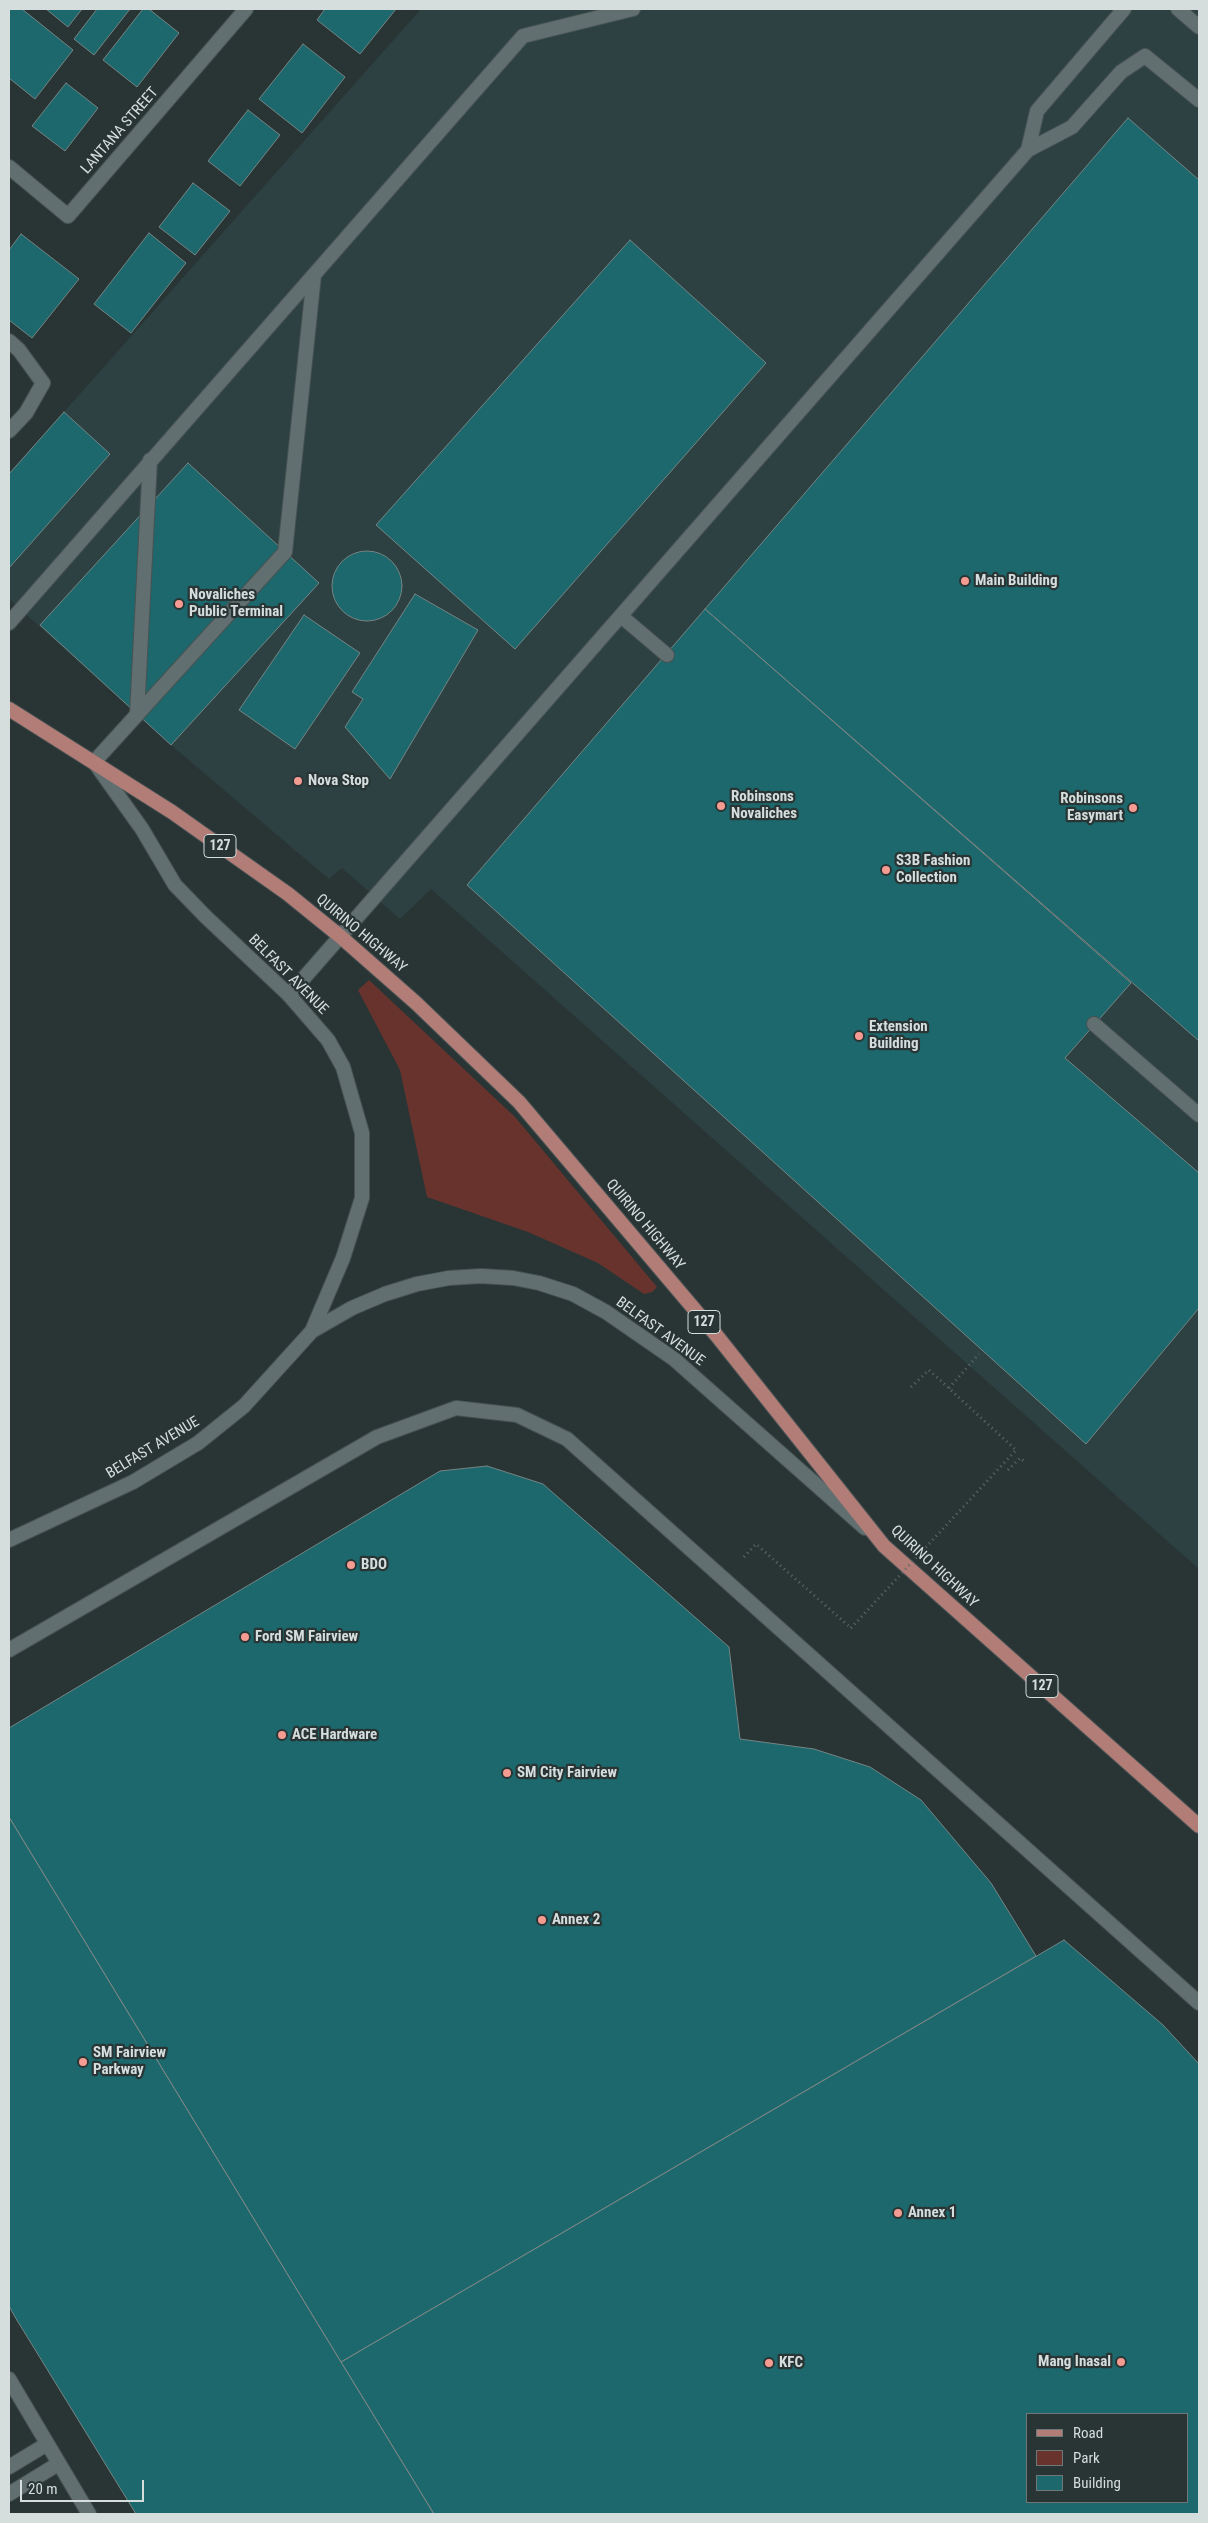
<!DOCTYPE html>
<style>
body{margin:0}
#map{position:relative;width:1208px;height:2523px;overflow:hidden;background:#293535;font-family:"Roboto Condensed",sans-serif}
canvas{display:block}
.frame{position:absolute;inset:0;border:10px solid #d6dddd;pointer-events:none}
.legend{position:absolute;left:1026px;top:2413px;width:162px;height:90px;box-sizing:border-box;background:#293535;border:1px solid #6e7878;margin:0;padding:6px 9px;list-style:none;font-size:15px;color:#d6dddd}
.legend li{display:flex;align-items:center;gap:10px;height:25px}
.legend b{width:25px;border:1px solid #6e7878}
.scale{position:absolute;left:20px;top:2480px;width:124px;height:22px;box-sizing:border-box;border:2px solid #d6dddd;border-top:0;padding-left:6px;font-size:15px;line-height:18px;white-space:nowrap;color:#d6dddd;-webkit-text-stroke:4px #293535;paint-order:stroke}
</style>
<div id="map">
<canvas width="1208" height="2523"></canvas>
<div class="frame"></div>
<ul class="legend">
<li><b style="height:6px;background:#b27d77"></b>Road</li>
<li><b style="height:14px;background:#69332d"></b>Park</li>
<li><b style="height:14px;background:#1c686c"></b>Building</li>
</ul>
<div class="scale">20 m</div>
</div>
<script>
const ctx = document.querySelector('canvas').getContext('2d');
ctx.lineJoin = 'round';
function fillPath(path, color) {
  ctx.fillStyle = color;
  ctx.fill(path, 'evenodd');
}
function toPath(rows) {
  const path = new Path2D();
  for (const r of rows) {
    if (r.length === 3) {
      path.moveTo(r[0] + r[2], r[1]);
      path.arc(r[0], r[1], r[2], 0, 2 * Math.PI);
      continue;
    }
    path.moveTo(r[0], r[1]);
    for (let i = 2; i < r.length; i += 2) path.lineTo(r[i], r[i + 1]);
  }
  return path;
}
function strokePath(path, color, width, dash) {
  ctx.strokeStyle = color;
  ctx.lineWidth = width;
  ctx.lineCap = dash ? 'butt' : 'round';
  ctx.setLineDash(dash || []);
  ctx.stroke(path);
}
function label(font, color, halo, rows, align = 'center') {
  ctx.font = font + ' "Roboto Condensed",sans-serif';
  ctx.lineWidth = 4.5;
  ctx.setLineDash([]);
  ctx.textBaseline = 'middle';
  ctx.strokeStyle = halo;
  ctx.fillStyle = color;
  for (const [text, x, y, turn = 0] of rows) {
    ctx.save();
    ctx.translate(x, y);
    ctx.rotate((+turn || 0) * Math.PI / 180);
    ctx.textAlign = isNaN(turn) ? turn : align;
    if (halo) ctx.strokeText(text, 0, 0);
    ctx.fillText(text, 0, 0);
    ctx.restore();
  }
}
fillPath(toPath([
 [421,9,1199,9,1199,1569,431,889,400,919,342,868,329,879,171,745,9,599,9,474]
]), '#2d4142');
fillPath(toPath([
 [369,980,515,1117,657,1287,652,1292,644,1294,598,1263,528,1232,427,1197,400,1070,358,990]
]), '#69332d');
const building = toPath([
 [9,9,22,9,73,50,35,99,9,78,9,9],
 [46,9,82,9,68,27,46,9],
 [97,9,130,9,94,55,74,39,97,9],
 [143,9,149,9,179,33,137,87,103,60,143,9],
 [325,9,396,9,360,54,317,20,325,9],
 [303,44,345,77,302,133,259,99,303,44],
 [66,83,98,108,65,151,32,126,66,83],
 [248,110,280,135,240,186,208,161,248,110],
 [1128,118,1199,180,1199,1041,705,609,1128,118],
 [193,183,230,211,195,255,159,227,193,183],
 [149,233,186,263,131,333,94,304,149,233],
 [21,234,79,279,32,338,9,320,9,250,21,234],
 [630,240,766,363,515,649,376,525,630,240],
 [64,412,110,454,9,568,9,474,64,412],
 [188,463,319,583,171,745,40,625,188,463],
 [367,586,35],
 [415,594,478,630,390,779,345,727,363,699,352,692,415,594],
 [705,609,1131,983,1065,1058,1199,1173,1199,1308,1086,1444,467,885,705,609],
 [304,615,360,653,295,749,239,710,304,615],
 [487,1466,543,1484,729,1647,740,1739,814,1749,870,1767,921,1800,991,1883,1036,1956,341,2362,9,1817,9,1728,440,1471,487,1466],
 [9,1817,341,2362,434,2514,136,2514,15,2317,9,2306,9,1817],
 [1064,1940,1163,2025,1199,2064,1199,2514,434,2514,341,2362,1064,1940],
 [1027,2414,1187,2414,1187,2502,1027,2502,1027,2414]
]);
fillPath(building, '#1c686c');
strokePath(building, '#768484', 1);
const service = toPath([
 [1178,9,1199,27],
 [1028,150,1037,111,1124,9],
 [9,341,19,350,43,383,26,413,9,431],
 [621,616,667,655],
 [9,623,523,36,633,9],
 [137,714,150,460],
 [94,762,285,552,314,275],
 [289,995,1028,150,1072,127,1121,72,1145,56,1199,100],
 [1094,1024,1199,1115],
 [9,1650,377,1437,456,1408,517,1415,567,1439,1199,2003],
 [9,2379,89,2514],
 [9,2467,47,2444],
 [9,2494,58,2464]
]);
const minor = toPath([
 [9,167,68,216,246,9]
]);
const secondary = toPath([
 [312,1331,352,1308,385,1294,417,1284,449,1278,481,1276,513,1278,539,1283,573,1294,606,1312,674,1359,865,1528],
 [9,1540,133,1482,198,1443,244,1406,312,1331,343,1258,362,1198,362,1133,343,1067,328,1040,289,995,206,917,175,885,142,829,95,763]
]);
const primary = toPath([
 [9,709,172,812,288,894,341,937,416,1003,519,1102,717,1336,884,1546,1199,1826]
]);
strokePath(service, '#485253', 16);
strokePath(minor, '#485253', 16);
strokePath(secondary, '#485253', 16);
strokePath(primary, '#485253', 16);
strokePath(toPath([
 [911,1387,929,1370,1016,1450],
 [949,1388,979,1354],
 [1008,1470,1020,1458,1025,1462],
 [744,1557,756,1544,851,1628]
]), '#5f6969', 3, [1, 4]);
strokePath(service, '#626f70', 14);
strokePath(minor, '#626f70', 14);
strokePath(secondary, '#626f70', 14);
strokePath(primary, '#b27d77', 14);
strokePath(toPath([
 [851,1628,1016,1450]
]), '#5f6969', 3, [1, 4]);
for (const [x, y, r, color] of [
 [965,581,5,"#f59c92"],
 [179,604,5,"#f59c92"],
 [298,781,5,"#f59c92"],
 [721,806,5,"#f59c92"],
 [1133,808,5,"#f59c92"],
 [886,870,5,"#f59c92"],
 [859,1036,5,"#f59c92"],
 [351,1565,5,"#f59c92"],
 [245,1637,5,"#f59c92"],
 [282,1735,5,"#f59c92"],
 [507,1773,5,"#f59c92"],
 [542,1920,5,"#f59c92"],
 [83,2062,5,"#f59c92"],
 [898,2213,5,"#f59c92"],
 [1121,2362,5,"#f59c92"],
 [769,2363,5,"#f59c92"]
]) {
  const dot = new Path2D();
  dot.arc(x, y, r, 0, 2 * Math.PI);
  ctx.fillStyle = color;
  ctx.fill(dot);
  strokePath(dot, '#293535', 2);
}
for (const [x, y, w] of [
 [220,846,32],
 [704,1322,32],
 [1042,1686,32]
]) {
  const box = new Path2D();
  box.roundRect(x - w / 2, y - 11.5, w, 23, 4);
  ctx.fillStyle = '#293535';
  ctx.fill(box);
  strokePath(box, '#d6dddd', 1);
}
label('bold 14px', '#d6dddd', null, [
 ["127",220,846],
 ["127",704,1322],
 ["127",1042,1686]
]);
label('15px', '#d6dddd', '#293535', [
 ["LANTANA STREET",120,131,-49],
 ["QUIRINO HIGHWAY",361,934,40],
 ["BELFAST AVENUE",288,975,45],
 ["QUIRINO HIGHWAY",645,1225,50],
 ["BELFAST AVENUE",660,1332,36],
 ["BELFAST AVENUE",153,1448,-31],
 ["QUIRINO HIGHWAY",934,1567,43]
]);
label('bold 15px', '#d6dddd', '#293535', [
 ["Main Building",975,581],
 ["Novaliches",189,595],
 ["Public Terminal",189,612],
 ["Nova Stop",308,781],
 ["Robinsons",731,797],
 ["Novaliches",731,814],
 ["Robinsons",1123,799,"right"],
 ["Easymart",1123,816,"right"],
 ["S3B Fashion",896,861],
 ["Collection",896,878],
 ["Extension",869,1027],
 ["Building",869,1044],
 ["BDO",361,1565],
 ["Ford SM Fairview",255,1637],
 ["ACE Hardware",292,1735],
 ["SM City Fairview",517,1773],
 ["Annex 2",552,1920],
 ["SM Fairview",93,2053],
 ["Parkway",93,2070],
 ["Annex 1",908,2213],
 ["Mang Inasal",1111,2362,"right"],
 ["KFC",779,2363]
], 'left');
</script>
